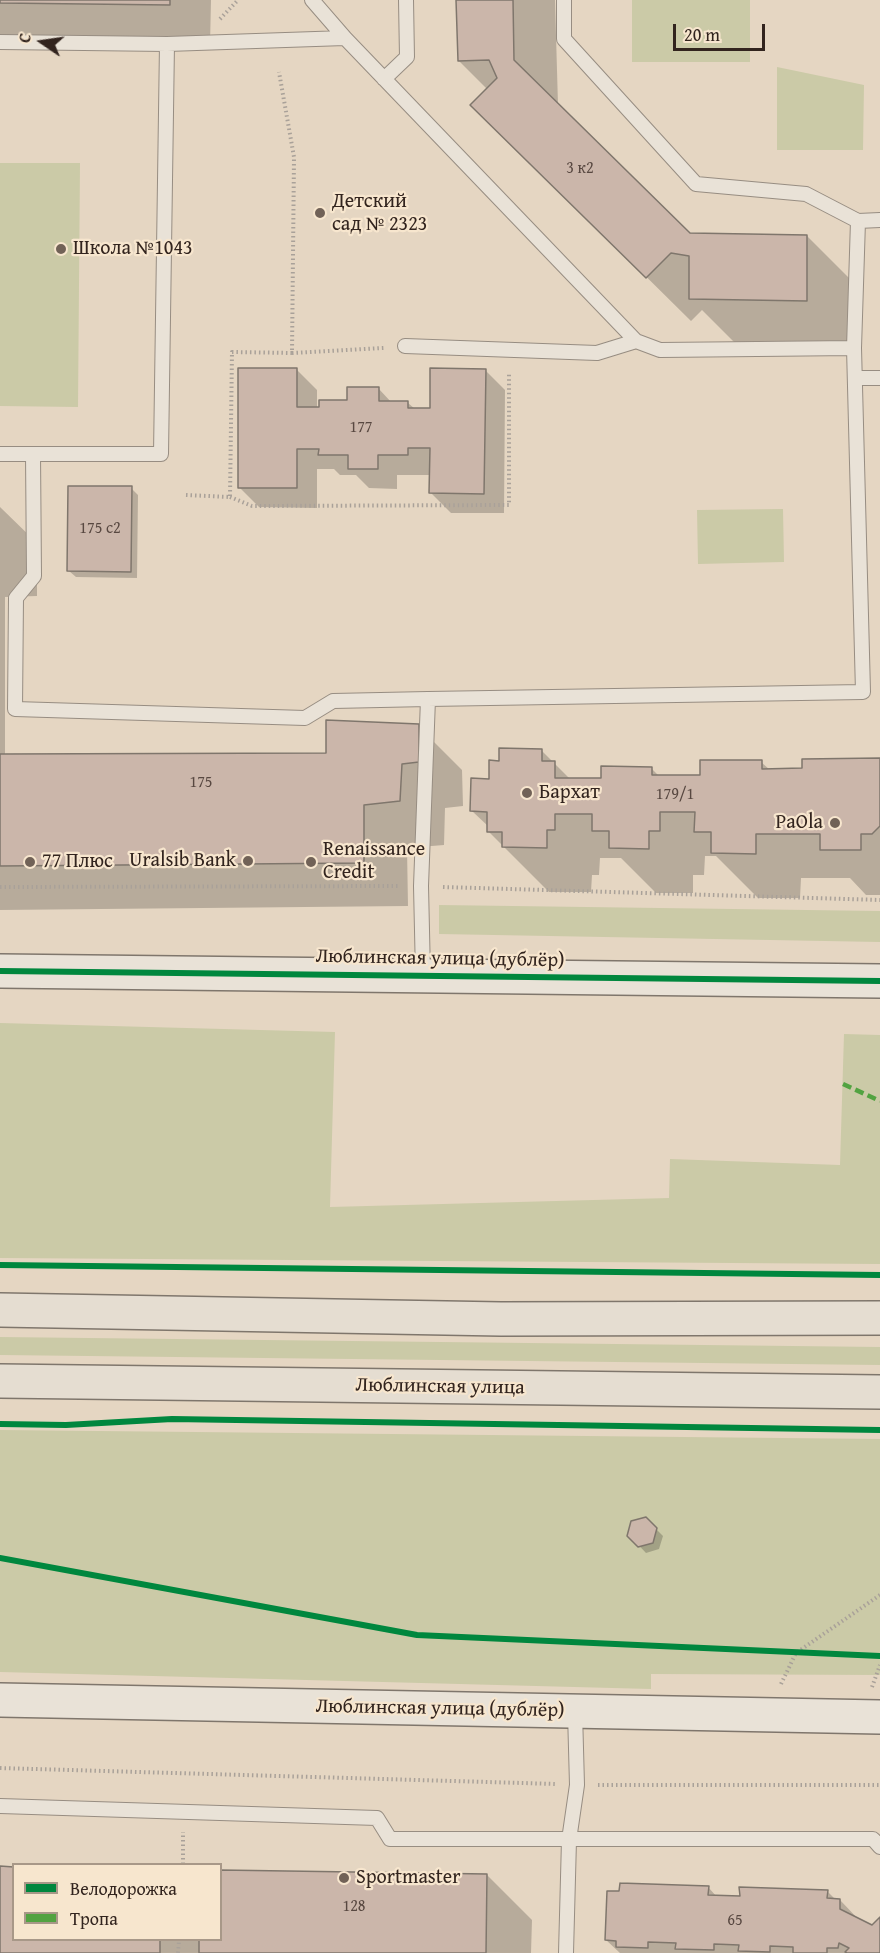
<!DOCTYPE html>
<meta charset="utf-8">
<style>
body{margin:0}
#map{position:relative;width:880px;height:1953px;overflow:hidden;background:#e5d6c2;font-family:"Gentium Book Plus",serif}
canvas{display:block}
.legend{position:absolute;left:12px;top:1863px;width:210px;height:78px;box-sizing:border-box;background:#f7e6ce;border:2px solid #a89888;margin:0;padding:8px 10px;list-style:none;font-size:18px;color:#32241e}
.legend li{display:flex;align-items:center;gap:12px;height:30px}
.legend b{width:30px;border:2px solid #a89888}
.north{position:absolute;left:12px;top:12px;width:60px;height:60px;-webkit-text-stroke:4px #f7e6ce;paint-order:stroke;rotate:283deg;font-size:16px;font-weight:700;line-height:24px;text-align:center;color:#32241e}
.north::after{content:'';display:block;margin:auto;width:21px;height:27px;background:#32241e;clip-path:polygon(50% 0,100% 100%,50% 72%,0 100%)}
.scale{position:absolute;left:673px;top:24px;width:92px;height:27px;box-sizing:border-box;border:3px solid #32241e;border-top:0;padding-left:8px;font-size:18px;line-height:21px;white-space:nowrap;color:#32241e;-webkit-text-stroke:4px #f7e6ce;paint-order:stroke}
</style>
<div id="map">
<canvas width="880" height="1953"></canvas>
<ul class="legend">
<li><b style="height:8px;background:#00873e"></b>Велодорожка</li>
<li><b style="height:8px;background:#52a341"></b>Тропа</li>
</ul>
<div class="north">С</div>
<div class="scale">20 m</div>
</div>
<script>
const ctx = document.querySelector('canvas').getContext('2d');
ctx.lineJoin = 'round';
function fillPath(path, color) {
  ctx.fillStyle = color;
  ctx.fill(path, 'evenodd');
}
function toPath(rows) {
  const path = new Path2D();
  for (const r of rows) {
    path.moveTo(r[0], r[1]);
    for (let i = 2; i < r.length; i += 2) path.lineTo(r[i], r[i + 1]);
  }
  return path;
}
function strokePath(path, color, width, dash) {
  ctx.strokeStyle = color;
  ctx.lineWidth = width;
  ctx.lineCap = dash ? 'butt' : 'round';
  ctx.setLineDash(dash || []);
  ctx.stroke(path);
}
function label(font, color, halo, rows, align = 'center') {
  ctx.font = font + ' "Gentium Book Plus",serif';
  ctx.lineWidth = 4.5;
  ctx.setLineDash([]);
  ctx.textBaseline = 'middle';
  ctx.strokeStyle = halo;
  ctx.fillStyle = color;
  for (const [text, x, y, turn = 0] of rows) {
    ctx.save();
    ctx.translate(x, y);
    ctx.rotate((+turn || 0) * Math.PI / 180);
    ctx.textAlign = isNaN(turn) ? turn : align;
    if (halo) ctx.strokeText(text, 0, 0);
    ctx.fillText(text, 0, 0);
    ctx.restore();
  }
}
fillPath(toPath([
 [632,0,750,0,750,62,632,62],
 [777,67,864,85,863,150,777,150],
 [0,163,80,163,78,407,0,406],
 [783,509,784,562,698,564,697,510],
 [439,905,880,911,880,942,439,934],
 [0,1023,335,1032,330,1207,669,1198,670,1159,840,1165,844,1034,880,1035,880,1264,0,1258],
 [0,1337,880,1347,880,1365,0,1355],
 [0,1430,880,1439,880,1675,651,1674,651,1689,0,1672]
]), '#cbcaa7');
fillPath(toPath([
 [0,0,211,0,210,45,0,42],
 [458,0,555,0,558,105,689,235,807,236,851,280,850,344,734,342,702,310,691,321,516,148,487,89,459,61],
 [297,370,317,390,317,409,349,402,378,388,392,403,408,403,415,409,431,409,485,370,505,390,504,513,451,513,430,492,431,475,397,475,397,489,369,488,356,475,340,475,334,469,317,469,317,508,259,507,239,487],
 [131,488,138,495,137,578,76,577,69,571],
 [0,507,37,543,37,596,5,597,5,755,327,754,418,726,462,770,463,806,445,808,444,845,407,848,408,906,0,910],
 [542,751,571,780,602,780,651,768,660,777,702,777,761,762,770,770,803,770,880,759,880,895,866,895,850,878,801,878,800,898,758,898,716,856,705,856,704,875,693,875,693,893,656,893,621,858,600,858,599,875,592,875,591,892,549,892,488,831,489,827,472,811,501,762],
 [646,1519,663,1536,659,1549,646,1553,629,1535],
 [0,1868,14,1940,220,1940,487,1875,532,1920,531,1953,0,1953],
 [708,1887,717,1897,741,1898,827,1891,836,1900,840,1900,860,1921,873,1927,880,1919,880,1953,620,1953,606,1940]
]), '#0003');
const building = toPath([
 [0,0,170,0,170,5,0,3,0,0],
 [456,0,513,0,514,60,690,233,807,235,807,301,689,299,689,256,671,253,646,278,470,105,497,78,489,60,458,61,456,0],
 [238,368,297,368,297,407,319,407,319,400,347,400,347,387,379,387,379,401,408,401,408,408,430,408,430,368,486,369,484,494,429,493,430,448,408,448,408,455,378,455,378,469,348,469,348,455,318,455,319,449,297,449,297,488,238,488,238,368],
 [68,486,132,486,131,572,67,571,68,486],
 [326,720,419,724,419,762,402,764,400,801,364,805,364,863,0,866,0,754,326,753,326,720],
 [499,748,542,749,542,761,555,761,555,778,601,778,601,766,652,767,652,775,700,775,700,760,762,760,762,769,802,768,802,759,880,758,880,826,872,834,861,834,861,850,820,850,820,834,756,834,756,854,711,853,711,832,694,832,695,812,660,812,660,831,649,831,649,849,609,848,609,831,592,831,592,814,555,814,555,830,547,830,547,848,502,847,502,832,487,832,487,812,470,811,471,778,489,779,489,760,499,761,499,748],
 [646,1517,657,1528,653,1543,638,1547,627,1536,631,1521,646,1517],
 [0,1866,14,1867,14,1940,160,1940,160,1953,0,1953,0,1866],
 [220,1870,487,1874,486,1953,199,1953,199,1940,220,1940,220,1870],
 [620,1883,709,1886,708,1895,740,1896,739,1887,828,1890,827,1898,840,1899,840,1909,872,1925,880,1917,880,1953,847,1953,845,1952,849,1948,839,1943,838,1948,827,1948,827,1953,793,1953,793,1947,770,1946,770,1952,738,1951,739,1945,714,1944,714,1950,675,1949,676,1943,648,1942,648,1948,616,1947,616,1941,605,1940,607,1891,619,1891,620,1883]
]);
fillPath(building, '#cbb6aa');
strokePath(building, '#7f766c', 1.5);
const lane = toPath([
 [312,0,345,38,636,341,660,350,854,348],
 [0,42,167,44,161,454,0,454],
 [167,44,345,38],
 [384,79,407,57,406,0],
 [858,221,880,220],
 [405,346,597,353,636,341],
 [856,378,880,378],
 [33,454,34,576,16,598,15,709,305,718,333,701,428,699],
 [423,975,421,886,428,699,863,692,854,348,858,221,806,194,696,184,564,39,564,0],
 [0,1806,377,1818,390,1839,873,1839,880,1847],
 [566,1953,569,1840,577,1785,575,1712]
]);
const secondary = toPath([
 [0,971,880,981],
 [0,1700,880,1717]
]);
const primary = toPath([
 [0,1310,501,1319,880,1318],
 [0,1381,880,1392]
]);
strokePath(lane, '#978d82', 16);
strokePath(secondary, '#7f766c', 36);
strokePath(primary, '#7f766c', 36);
strokePath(toPath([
 [220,19,238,0],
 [292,353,384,348],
 [186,495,230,497,232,352,292,353,294,157,279,72],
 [230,497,252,506,509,505,509,372],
 [0,887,399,886],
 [443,887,880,900],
 [781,1684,796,1653,880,1595],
 [872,1687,880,1665],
 [0,1768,557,1784],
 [598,1785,880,1785],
 [183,1864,183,1832],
 [178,1953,179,1940]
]), '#a9a199', 4, [1.5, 3]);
strokePath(lane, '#e9e2d7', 14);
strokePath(secondary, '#e9e2d7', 33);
strokePath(primary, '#e5ddd1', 33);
strokePath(toPath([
 [843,1084,880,1101]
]), '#52a341', 4.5, [9, 4.5]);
strokePath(toPath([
 [0,971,880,981],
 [0,1265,880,1275],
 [0,1424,66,1425,172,1419,880,1430],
 [0,1558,417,1635,880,1656]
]), '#00873e', 6);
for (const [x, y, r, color] of [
 [320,213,6,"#716257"],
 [61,249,6,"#716257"],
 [527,793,6,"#716257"],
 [835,823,6,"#716257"],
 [248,861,6,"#716257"],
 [30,862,6,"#716257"],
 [311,862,6,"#716257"],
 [344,1878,6,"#716257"]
]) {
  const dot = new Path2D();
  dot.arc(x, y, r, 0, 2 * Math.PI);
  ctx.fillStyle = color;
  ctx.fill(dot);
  strokePath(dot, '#f7e6ce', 2);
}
label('16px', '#584841', null, [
 ["3 к2",580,169],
 ["177",361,428],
 ["175 с2",100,529],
 ["175",201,783],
 ["179/1",675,795],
 ["128",354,1907],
 ["65",735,1921]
]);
label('20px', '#32241e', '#f7e6ce', [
 ["Детский",332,202],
 ["сад № 2323",332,225],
 ["Школа №1043",73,249],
 ["Бархат",539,793],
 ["PaOla",823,823,"right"],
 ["Renaissance",323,850],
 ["Credit",323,873],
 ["Uralsib Bank",236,861,"right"],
 ["77 Плюс",42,862],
 ["Sportmaster",356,1878]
], 'left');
label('20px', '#32241e', '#f7e6ce', [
 ["Люблинская улица (дублёр)",440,959,1],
 ["Люблинская улица",440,1387,1],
 ["Люблинская улица (дублёр)",440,1709,1]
]);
</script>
